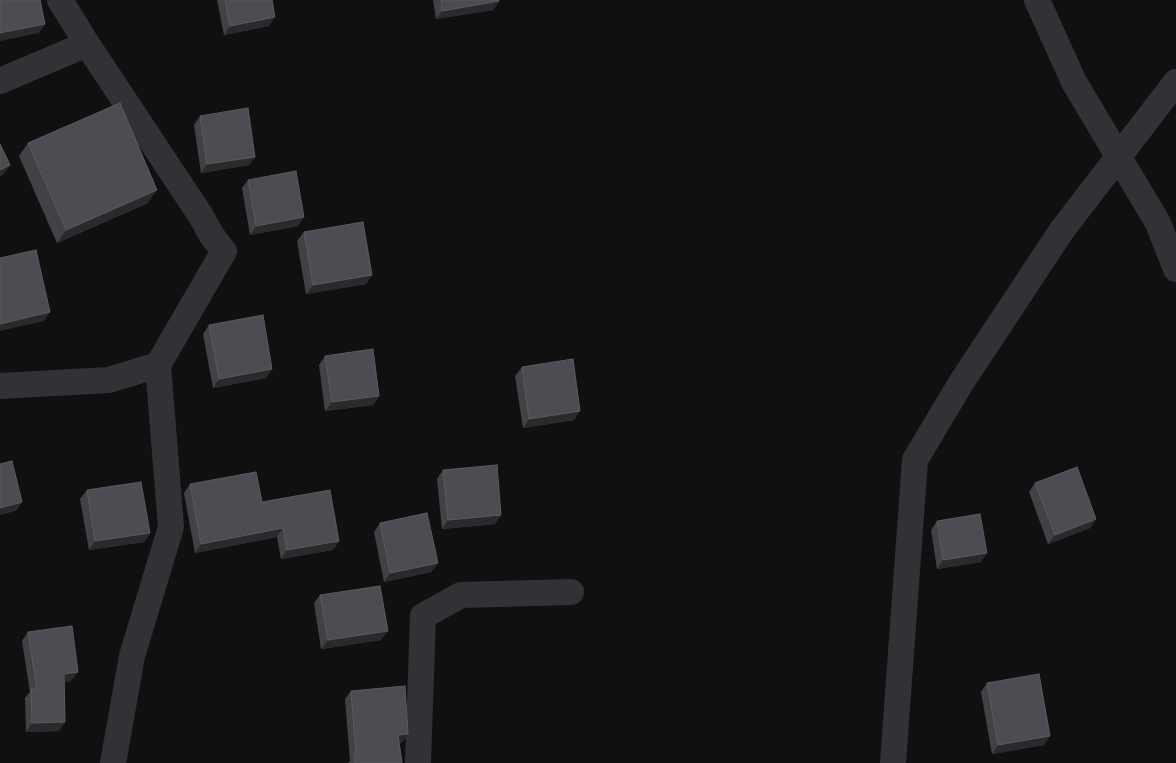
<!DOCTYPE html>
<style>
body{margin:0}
canvas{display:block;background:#101011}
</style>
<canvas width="1176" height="763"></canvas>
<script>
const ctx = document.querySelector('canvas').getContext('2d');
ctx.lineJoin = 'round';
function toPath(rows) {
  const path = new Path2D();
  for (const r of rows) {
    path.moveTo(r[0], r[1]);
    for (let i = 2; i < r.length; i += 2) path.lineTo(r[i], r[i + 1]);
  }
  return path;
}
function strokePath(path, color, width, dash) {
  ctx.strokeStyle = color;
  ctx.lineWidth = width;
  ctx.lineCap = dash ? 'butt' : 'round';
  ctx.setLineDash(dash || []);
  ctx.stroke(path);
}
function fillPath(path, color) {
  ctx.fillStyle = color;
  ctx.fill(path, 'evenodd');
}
strokePath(toPath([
 [60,0,87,44,201,216,212,236,224,251,158,365,171,527,132,656,113,763],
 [1037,0,1074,82,1158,223,1176,269],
 [0,81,87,44],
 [0,386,109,380,158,365],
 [418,763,423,616,461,595,571,592],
 [893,763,915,460,961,383,1062,230,1176,82]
]), '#313236', 26);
fillPath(toPath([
 [217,0,272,0,269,26,224,35],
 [433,0,499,0,499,1,493,10,436,19],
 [200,116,255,157,249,165,201,173,194,125],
 [28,143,148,203,57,243,19,156],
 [248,180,298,226,250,235,242,188],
 [304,232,372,275,366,284,306,294,297,241],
 [209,325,272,369,266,378,213,388,203,334],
 [325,356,379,396,373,405,325,411,319,365],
 [522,367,574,420,523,428,515,376],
 [443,470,501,515,495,524,442,529,437,479],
 [1035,483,1096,519,1090,528,1048,544,1029,492],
 [190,484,262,502,339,541,333,550,281,559,277,537,195,553,184,493],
 [87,490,150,533,144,542,89,550,80,499],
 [937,521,981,562,937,569,931,530],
 [380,523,438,563,431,572,384,582,374,532],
 [320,595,381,640,321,649,314,603],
 [28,632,71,681,64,682,65,722,59,731,26,732,25,698,30,692,22,641],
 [987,683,1044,745,992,754,981,692],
 [351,691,402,743,399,743,402,763,348,763,350,761,345,699]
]), '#414246');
fillPath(toPath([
 [499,1,493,10,436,19,442,11],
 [275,17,269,26,224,35,230,26],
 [45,24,39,33,0,41,0,33],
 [255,157,249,165,201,173,207,164],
 [10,165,4,174,0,176,0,170],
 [157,190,148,203,57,243,66,230],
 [304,217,298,226,250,235,256,226],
 [372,275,366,284,306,294,313,285],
 [50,312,44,321,0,331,0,324],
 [272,369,266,378,213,388,219,379],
 [379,396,373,405,325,411,332,402],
 [580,411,574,420,523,428,529,419],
 [22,502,16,511,0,515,0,508],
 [501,515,495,524,442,529,448,520],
 [1096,519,1090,528,1048,544,1055,535],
 [283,528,277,537,195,553,201,544],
 [150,533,144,542,89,550,95,541],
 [339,541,333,550,281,559,287,550],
 [987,553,981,562,937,569,943,560],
 [438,563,431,572,384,582,390,573],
 [388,631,381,640,321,649,328,640],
 [78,672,71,681,57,682,64,674],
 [65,722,59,731,26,732,32,723],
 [408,734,402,743,392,744,398,735],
 [1050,736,1044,745,992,754,998,745]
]), '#292a2c');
const building = toPath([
 [0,0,40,0,45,24,0,33,0,0],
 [225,0,272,0,275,17,230,26,225,0],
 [441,0,499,0,499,1,442,11,441,0],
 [120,103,157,190,66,230,28,143,120,103],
 [248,108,255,157,207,164,200,116,248,108],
 [0,144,10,165,0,170,0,144],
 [296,171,304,217,256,226,248,180,296,171],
 [363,222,372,275,313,285,304,232,363,222],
 [36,250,50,312,0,324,0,258,36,250],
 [263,315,272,369,219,379,209,325,263,315],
 [373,349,379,396,332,402,325,356,373,349],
 [573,359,580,411,529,419,522,367,573,359],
 [12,461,22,502,0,508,0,464,12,461],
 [497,465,501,515,448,520,443,470,497,465],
 [1077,467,1096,519,1055,535,1035,483,1077,467],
 [256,472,262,502,330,490,339,541,287,550,283,528,201,544,190,484,256,472],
 [141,482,150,533,95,541,87,490,141,482],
 [427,513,438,563,390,573,380,523,427,513],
 [980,514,987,553,943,560,937,521,980,514],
 [380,586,388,631,328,640,320,595,380,586],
 [72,626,78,672,64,674,65,722,32,723,31,689,37,689,28,632,72,626],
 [1039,674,1050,736,998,745,987,683,1039,674],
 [405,686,408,734,398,735,402,763,355,763,354,754,356,754,351,691,405,686]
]);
fillPath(building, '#4c4d52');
strokePath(building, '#595b61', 1);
</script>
